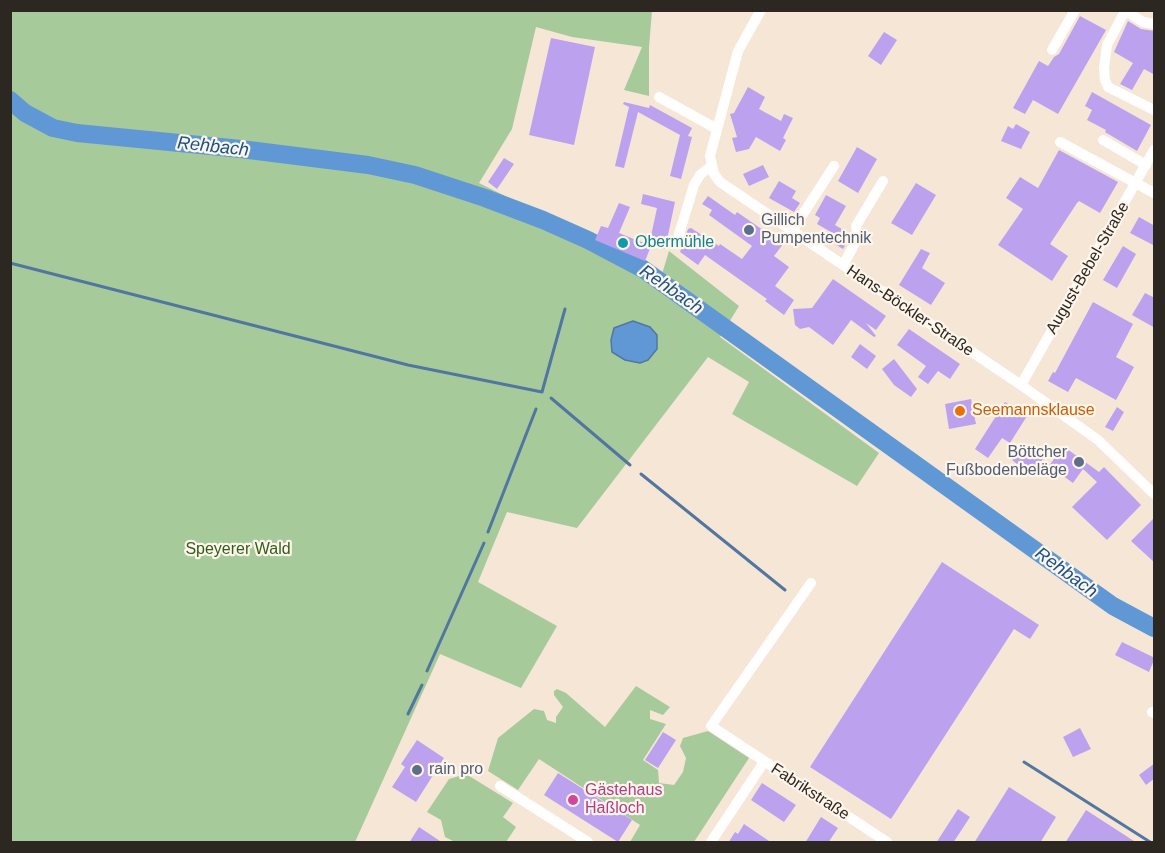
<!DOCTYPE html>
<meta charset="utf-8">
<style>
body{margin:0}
#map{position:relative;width:1165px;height:853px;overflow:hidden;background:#f6e6d6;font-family:Arial,sans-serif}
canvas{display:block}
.frame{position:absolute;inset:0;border:12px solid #2d2721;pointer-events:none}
</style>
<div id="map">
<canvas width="1165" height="853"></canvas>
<div class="frame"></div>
</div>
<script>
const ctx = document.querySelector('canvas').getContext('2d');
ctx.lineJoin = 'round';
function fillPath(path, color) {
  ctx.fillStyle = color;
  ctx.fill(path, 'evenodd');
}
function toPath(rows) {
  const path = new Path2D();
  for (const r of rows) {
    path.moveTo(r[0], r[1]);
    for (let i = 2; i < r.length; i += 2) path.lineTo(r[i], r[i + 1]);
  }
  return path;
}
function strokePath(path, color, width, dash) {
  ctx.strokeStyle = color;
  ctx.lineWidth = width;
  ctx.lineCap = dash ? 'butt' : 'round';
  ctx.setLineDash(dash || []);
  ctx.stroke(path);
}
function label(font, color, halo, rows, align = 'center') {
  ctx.font = font + ' Arial,sans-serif';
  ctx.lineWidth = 4.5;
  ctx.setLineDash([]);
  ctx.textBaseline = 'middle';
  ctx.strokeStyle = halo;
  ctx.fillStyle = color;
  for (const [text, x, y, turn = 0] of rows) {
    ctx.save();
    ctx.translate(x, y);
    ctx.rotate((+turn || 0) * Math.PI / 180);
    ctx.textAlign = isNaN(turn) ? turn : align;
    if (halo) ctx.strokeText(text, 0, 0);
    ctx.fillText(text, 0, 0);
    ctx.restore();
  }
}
fillPath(toPath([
 [10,11,652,11,649,47,649,96,624,90,642,47,572,37,536,27,512,129,479,183,662,274,669,251,739,306,720,337,879,453,857,486,732,414,749,382,708,357,577,528,507,512,478,582,557,626,521,688,440,654,355,842,11,842],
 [657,335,657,349,648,360,640,363,625,360,613,352],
 [636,686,670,707,663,715,650,710,650,719,666,724,643,760,658,770,659,783,674,785,683,772,686,758,680,746,683,738,708,731,749,758,694,842,630,842,640,825,539,759,518,790,488,771,498,738,534,709,544,711,547,720,556,723,556,717,563,707,554,695,554,691,557,689,566,693,605,727],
 [466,774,513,803,503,817,516,827,506,842,455,842,445,837,441,820,427,812,449,779]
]), '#a7ca9b');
const water = toPath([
 [633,321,650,327,657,335,657,349,648,360,640,363,625,360,612,352,611,340,614,328,633,321]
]);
fillPath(water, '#6098d6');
strokePath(water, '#5176a0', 1.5);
strokePath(toPath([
 [10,263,408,365,542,392,565,309],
 [551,398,630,465],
 [641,474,785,590],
 [488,532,536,409],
 [427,671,484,543],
 [408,714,422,685],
 [1024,762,1150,842]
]), '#5176a0', 3);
strokePath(toPath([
 [10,100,25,113,53,128,77,133,241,149,368,165,415,175,485,198,543,220,588,240,643,269,1113,606,1154,628]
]), '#6098d6', 18);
fillPath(toPath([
 [1080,16,1106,30,1058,114,1033,100,1025,114,1013,108,1039,61,1048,66,1054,57,1059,54],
 [1128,21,1141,29,1155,31,1155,75,1144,69,1132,90,1120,84,1133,63,1114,52],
 [884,32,897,40,881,65,868,56],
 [551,38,595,47,574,145,529,135],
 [748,87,765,97,759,109,781,121,784,114,793,118,783,138,786,140,780,151,756,137,749,149,736,152,732,138,737,137,730,114,734,113],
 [1092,92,1151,125,1137,151,1105,132,1106,130,1087,120,1092,110,1085,106],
 [624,102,649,108,650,105,692,128,688,136,692,137,681,179,670,176,680,135,638,112,624,168,615,166,629,107,623,104],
 [1016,124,1030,132,1021,149,1001,141,1008,126,1013,129],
 [857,147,877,159,858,193,838,181],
 [1059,150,1118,182,1100,213,1079,201,1077,203,1050,244,1068,256,1052,281,998,245,1023,209,1006,198,1020,177,1038,188],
 [504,158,514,164,497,189,488,182],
 [763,165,769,177,749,186,743,174],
 [779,181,796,191,792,198,800,203,794,212,769,198],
 [916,183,936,195,912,235,891,223],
 [643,194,675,202,665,249,649,245,657,208,641,204],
 [826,195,846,206,835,225,850,234,850,237,843,249,833,243,838,236,817,224,820,218,815,215],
 [708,196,735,215,737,212,783,244,774,256,789,267,775,286,794,300,784,315,765,301,767,299,705,255,698,265,680,252,688,229,691,228,719,246,720,244,742,259,752,246,709,215,712,210,702,204],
 [619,203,630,207,619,233,651,246,645,261,595,240,601,226,608,228],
 [1139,217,1155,226,1155,246,1130,233],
 [1123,246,1136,254,1117,288,1103,280],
 [921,249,930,253,922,268,945,283,931,305,899,285],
 [833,279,886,316,876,330,866,323,876,336,874,337,851,320,833,345,809,327,800,329,795,325,793,309,812,308],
 [1145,293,1155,298,1155,328,1132,315],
 [1093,302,1133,324,1116,357,1134,367,1116,400,1076,378,1068,392,1048,381,1053,372,1055,373],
 [909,329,960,364,950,379,938,371,928,384,918,377,926,366,897,345],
 [860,344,876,356,867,369,851,357],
 [894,359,917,389,911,397,894,385,882,369],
 [971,399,976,424,949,429,945,404],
 [1005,402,1027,416,1010,443,1002,438,988,458,975,449],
 [1117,407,1124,412,1113,431,1105,427],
 [1024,444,1043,459,1031,475,1012,460],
 [1063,446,1099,472,1104,467,1141,505,1107,540,1072,507,1097,482,1083,469,1073,483,1049,466],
 [1155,517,1155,563,1131,541],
 [942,562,1039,625,1030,639,1014,629,891,819,810,767],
 [1122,642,1155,658,1149,672,1115,655],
 [1080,728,1091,749,1073,757,1063,737],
 [663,732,676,740,658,768,645,760],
 [417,740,444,758,416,802,392,787,405,767,401,764],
 [1155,763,1155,778,1146,785,1139,775],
 [558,773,632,820,618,842,544,795],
 [762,783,796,805,784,822,751,800],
 [1009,787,1056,817,1040,843,974,843],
 [958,809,970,817,953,843,936,843],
 [1086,810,1137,843,1065,843],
 [821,817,838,828,828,843,805,843],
 [744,824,772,843,728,843,735,832,738,834],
 [419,827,443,843,409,843]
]), '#bca2ee');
strokePath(toPath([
 [761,10,738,51,710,156,714,174,720,182,1021,385,1098,440,1154,494],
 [1154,24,1143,22,1129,13,1124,13,1107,45,1104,68,1105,80,1108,87,1154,110],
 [1052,50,1075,10],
 [659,97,717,129],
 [1103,140,1146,165],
 [1060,142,1154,193],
 [792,231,834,166],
 [676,244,694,185,700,175,711,166],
 [843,265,858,238,856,226,883,181],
 [1021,385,1154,150],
 [811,583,711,726,887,842],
 [1152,712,1154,713],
 [500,786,588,842],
 [711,842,764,762]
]), '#fff', 10);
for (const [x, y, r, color] of [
 [749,230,6,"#5c6f8a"],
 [623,243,6,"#0f9aa8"],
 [960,411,6,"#e8710a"],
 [1079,462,6,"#5c6f8a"],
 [417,770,6,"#5c6f8a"],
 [573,800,6,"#d1479c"]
]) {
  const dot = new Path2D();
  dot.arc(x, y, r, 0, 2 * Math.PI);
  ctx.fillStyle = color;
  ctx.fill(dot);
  strokePath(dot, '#fef5eb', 2);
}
label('16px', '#4e5e75', '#fef5eb', [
 ["Gillich",761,221],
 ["Pumpentechnik",761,239],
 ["Böttcher",1067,453,"right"],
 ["Fußbodenbeläge",1067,471,"right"],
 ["rain pro",429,770]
], 'left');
label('16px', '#0d838f', '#fef5eb', [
 ["Obermühle",635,243]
], 'left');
label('16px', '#2d2721', '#fef5eb', [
 ["August-Bebel-Straße",1088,268,-60],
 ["Hans-Böckler-Straße",910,311,34],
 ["Fabrikstraße",810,792,33]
]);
label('16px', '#c56008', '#fef5eb', [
 ["Seemannsklause",972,411]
], 'left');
label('16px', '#2f5e1a', '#fef5eb', [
 ["Speyerer Wald",238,550]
]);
label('16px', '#b23c85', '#fef5eb', [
 ["Gästehaus",585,791],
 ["Haßloch",585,809]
], 'left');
label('italic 18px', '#16528b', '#fef5eb', [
 ["Rehbach",213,147,6],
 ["Rehbach",671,290,35],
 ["Rehbach",1066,573,36]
]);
</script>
